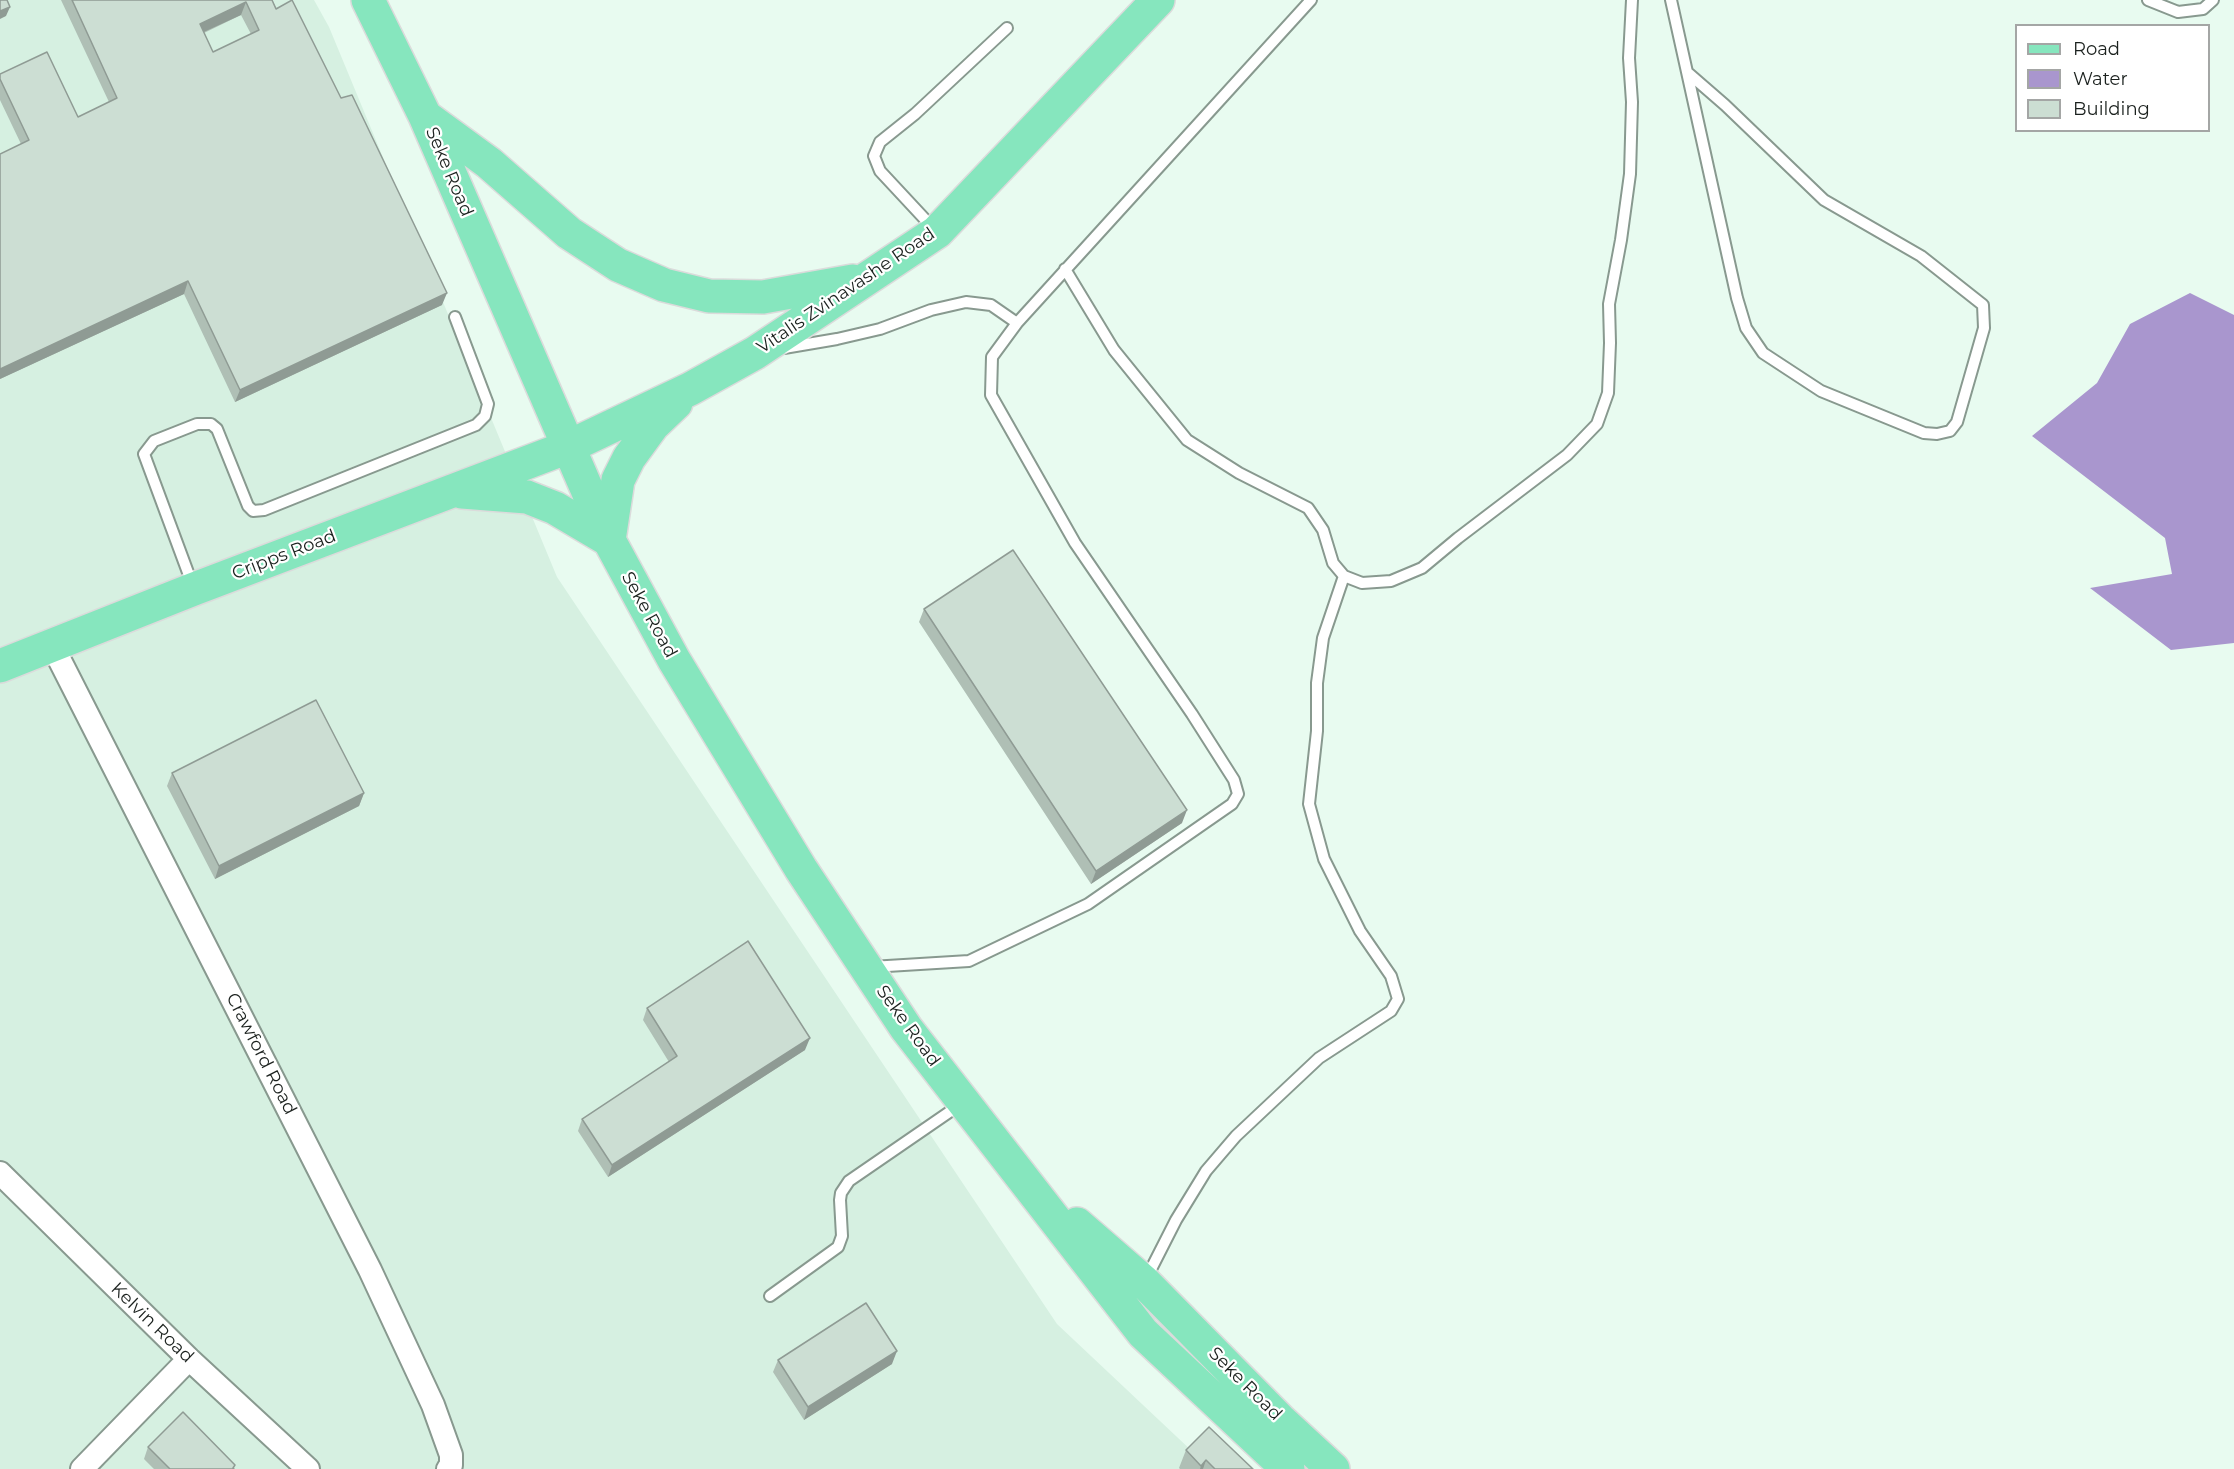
<!DOCTYPE html>
<style>
body{margin:0}
#map{position:relative;width:2234px;height:1469px;overflow:hidden;background:#e8fbf0;font-family:Montserrat,sans-serif}
canvas{display:block}
.legend{position:absolute;left:2015px;top:24px;width:195px;height:108px;box-sizing:border-box;background:#fff;border:2px solid #a4a6a5;margin:0;padding:8px 10px;list-style:none;font-size:18px;color:#1b211e}
.legend li{display:flex;align-items:center;gap:12px;height:30px}
.legend b{width:30px;border:2px solid #a4a6a5}
</style>
<div id="map">
<canvas width="2234" height="1469"></canvas>
<ul class="legend">
<li><b style="height:8px;background:#86e6be"></b>Road</li>
<li><b style="height:16px;background:#a996ce"></b>Water</li>
<li><b style="height:16px;background:#ccded3"></b>Building</li>
</ul>
</div>
<script>
const ctx = document.querySelector('canvas').getContext('2d');
ctx.lineJoin = 'round';
function fillPath(path, color) {
  ctx.fillStyle = color;
  ctx.fill(path, 'evenodd');
}
function toPath(rows) {
  const path = new Path2D();
  for (const r of rows) {
    path.moveTo(r[0], r[1]);
    for (let i = 2; i < r.length; i += 2) path.lineTo(r[i], r[i + 1]);
  }
  return path;
}
function strokePath(path, color, width, dash) {
  ctx.strokeStyle = color;
  ctx.lineWidth = width;
  ctx.lineCap = dash ? 'butt' : 'round';
  ctx.setLineDash(dash || []);
  ctx.stroke(path);
}
function label(font, color, halo, rows, align = 'center') {
  ctx.font = font + ' Montserrat,sans-serif';
  ctx.lineWidth = 4.5;
  ctx.setLineDash([]);
  ctx.textBaseline = 'middle';
  ctx.strokeStyle = halo;
  ctx.fillStyle = color;
  for (const [text, x, y, turn = 0] of rows) {
    ctx.save();
    ctx.translate(x, y);
    ctx.rotate((+turn || 0) * Math.PI / 180);
    ctx.textAlign = isNaN(turn) ? turn : align;
    if (halo) ctx.strokeText(text, 0, 0);
    ctx.fillText(text, 0, 0);
    ctx.restore();
  }
}
fillPath(toPath([
 [0,0,314,0,329,27,557,577,1057,1324,1211,1469,0,1469]
]), '#d6f0e1');
fillPath(toPath([
 [2190,293,2234,315,2234,643,2171,650,2090,588,2172,574,2165,538,2032,436,2097,383,2130,324]
]), '#a996ce');
const lane = toPath([
 [1671,0,1687,72,1737,298,1746,328,1763,353,1821,391,1924,433,1937,434,1950,431,1957,422,1984,328,1983,305,1921,256,1824,200,1725,105,1687,72],
 [2148,0,2178,12,2203,9,2213,0],
 [934,229,880,171,874,156,880,142,915,114,1007,28],
 [1065,269,1114,350,1187,440,1239,473,1308,508,1323,530,1333,563,1344,576,1362,583,1391,581,1422,568,1458,538,1567,455,1597,424,1608,393,1610,343,1609,304,1621,240,1630,174,1632,102,1629,58,1632,0],
 [784,348,837,339,880,329,931,310,966,302,991,305,1017,323],
 [193,586,144,454,154,441,197,424,211,424,217,429,248,506,253,511,264,510,476,425,485,416,488,404,455,317],
 [871,967,969,961,1088,904,1232,804,1238,794,1234,780,1192,714,1075,543,991,395,992,357,1017,323,1311,0],
 [1146,1279,1176,1220,1206,1171,1236,1136,1319,1058,1391,1011,1398,999,1391,976,1360,931,1324,859,1309,804,1317,731,1317,683,1323,638,1344,576],
 [770,1296,838,1247,842,1236,840,1200,841,1193,849,1181,961,1104]
]);
const street = toPath([
 [52,645,370,1270,433,1405,451,1455,451,1465,448,1469],
 [0,1173,189,1359,308,1469],
 [82,1469,189,1359]
]);
const primary = toPath([
 [368,0,425,116,609,540,674,660,801,869,906,1028,1143,1333,1288,1469],
 [426,117,489,163,569,233,618,265,664,285,709,296,763,297,853,281],
 [462,492,527,497,555,508,609,540],
 [609,540,618,480,629,458,653,425,676,403],
 [0,666,194,589,568,447,690,389,755,353,937,232,1158,0],
 [1077,1224,1144,1282,1280,1420,1333,1469]
]);
strokePath(lane, '#88998f', 14);
strokePath(street, '#88998f', 26);
strokePath(primary, '#dbdbdb', 36);
strokePath(lane, '#fff', 10);
strokePath(street, '#fff', 22);
strokePath(primary, '#86e6be', 33);
fillPath(toPath([
 [61,0,272,0,442,305,235,402,184,294,0,379,0,154,21,144,0,100,0,74,78,117,109,102],
 [241,15,251,34,213,52,204,33],
 [924,609,1182,823,1091,884,919,622],
 [172,773,364,793,359,806,215,879,167,786],
 [647,1008,805,1050,608,1177,578,1131,582,1119,669,1062,643,1020],
 [778,1360,892,1364,804,1420,773,1372],
 [148,1447,234,1469,154,1469,144,1459],
 [1186,1450,1253,1469,1180,1469,1179,1468]
]), '#afbfb5');
fillPath(toPath([
 [246,2,241,15,195,36,200,24],
 [10,7,6,16,0,19,0,11],
 [188,281,184,294,0,379,0,369],
 [447,293,442,305,235,402,240,390],
 [364,793,359,806,215,879,219,866],
 [1187,810,1182,823,1091,884,1096,871],
 [810,1038,805,1050,608,1177,612,1165],
 [897,1351,892,1364,804,1420,808,1407],
 [1206,1460,1203,1469,1200,1469,1201,1466]
]), '#8f9b94');
const building = toPath([
 [0,0,7,0,10,7,0,11,0,0],
 [72,0,272,0,276,9,292,0,341,98,352,95,447,293,240,390,188,281,0,369,0,154,29,140,0,79,0,74,47,52,78,117,117,98,72,0],
 [246,2,259,30,213,52,200,24,246,2],
 [1013,550,1187,810,1096,871,924,609,1013,550],
 [316,700,364,793,219,866,172,773,316,700],
 [748,941,810,1038,612,1165,582,1119,677,1056,647,1008,748,941],
 [866,1303,897,1351,808,1407,778,1360,866,1303],
 [183,1412,235,1465,233,1468,234,1469,170,1469,148,1447,183,1412],
 [1209,1427,1253,1469,1215,1469,1206,1460,1201,1466,1186,1450,1209,1427]
]);
fillPath(building, '#ccded3');
strokePath(building, '#8f9b94', 1.5);
label('18px', '#1b211e', '#fff', [
 ["Seke Road",449,172,67],
 ["Vitalis Zvinavashe Road",846,291,-34],
 ["Cripps Road",284,555,-21],
 ["Seke Road",649,615,61],
 ["Seke Road",908,1026,54],
 ["Crawford Road",261,1054,63],
 ["Kelvin Road",152,1323,44],
 ["Seke Road",1245,1384,45]
]);
</script>
